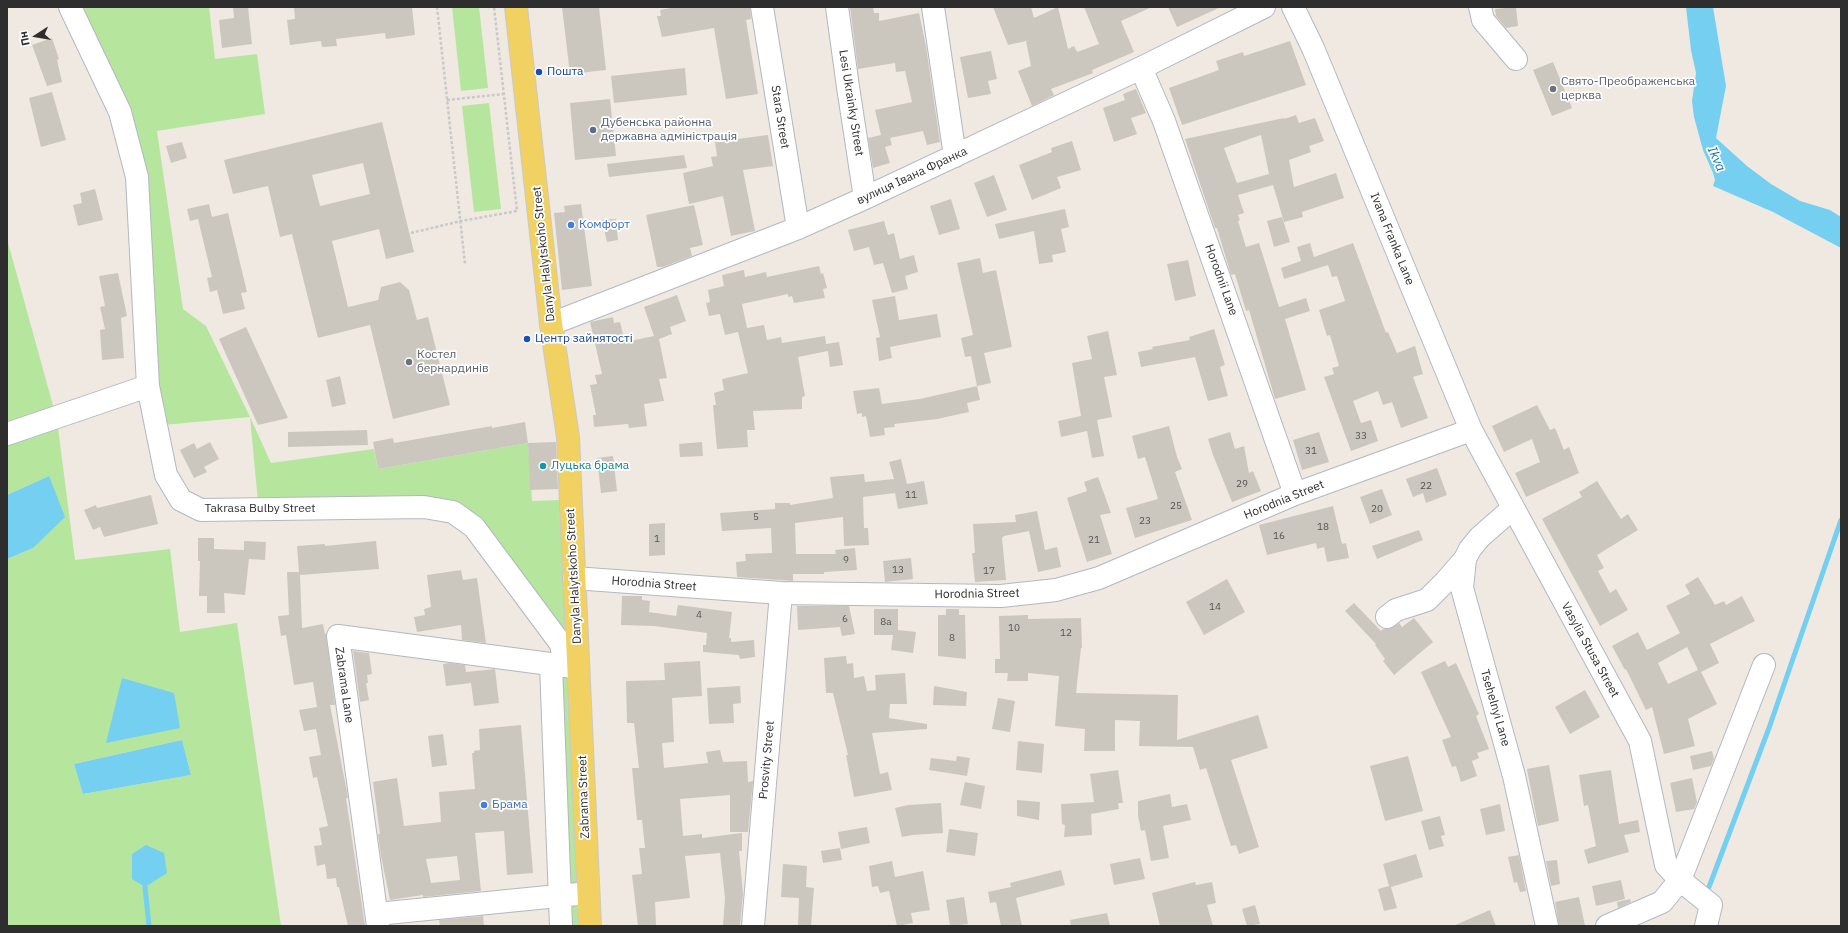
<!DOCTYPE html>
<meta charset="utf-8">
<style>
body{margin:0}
#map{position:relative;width:1848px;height:933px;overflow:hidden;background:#efe9e1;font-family:"IBM Plex Sans",sans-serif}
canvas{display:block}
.frame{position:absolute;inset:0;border:8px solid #2e2e2e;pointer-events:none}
.north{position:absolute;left:16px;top:16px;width:40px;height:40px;-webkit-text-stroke:3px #fff;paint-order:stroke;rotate:258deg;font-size:11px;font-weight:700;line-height:16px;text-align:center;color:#2e2e2e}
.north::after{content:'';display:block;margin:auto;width:14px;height:18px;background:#2e2e2e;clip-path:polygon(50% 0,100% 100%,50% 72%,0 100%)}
</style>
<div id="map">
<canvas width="1848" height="933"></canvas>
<div class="frame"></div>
<div class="north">Пн</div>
</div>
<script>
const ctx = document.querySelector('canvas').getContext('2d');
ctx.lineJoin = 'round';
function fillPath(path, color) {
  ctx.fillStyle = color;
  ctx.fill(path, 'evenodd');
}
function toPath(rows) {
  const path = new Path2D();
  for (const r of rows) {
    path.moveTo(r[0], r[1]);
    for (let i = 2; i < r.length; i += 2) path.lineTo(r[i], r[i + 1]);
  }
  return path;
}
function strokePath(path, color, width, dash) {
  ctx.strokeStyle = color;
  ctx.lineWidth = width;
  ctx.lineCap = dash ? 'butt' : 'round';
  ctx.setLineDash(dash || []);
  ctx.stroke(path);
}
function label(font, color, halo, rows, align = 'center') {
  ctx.font = font + ' "IBM Plex Sans",sans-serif';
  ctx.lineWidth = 3.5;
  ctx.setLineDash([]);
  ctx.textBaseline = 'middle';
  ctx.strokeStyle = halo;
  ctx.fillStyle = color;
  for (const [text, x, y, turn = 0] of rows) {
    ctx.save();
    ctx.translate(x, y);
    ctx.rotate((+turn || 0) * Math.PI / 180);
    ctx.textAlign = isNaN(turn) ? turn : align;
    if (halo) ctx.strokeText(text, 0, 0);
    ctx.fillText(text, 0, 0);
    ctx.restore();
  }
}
fillPath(toPath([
 [78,7,209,7,215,59,257,54,265,114,157,131,183,309,206,326,250,417,271,463,374,449,378,469,528,443,532,501,560,500,566,639,479,522,258,502,250,417,163,425,155,385,145,176],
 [452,7,479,7,488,88,461,91],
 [489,103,501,209,474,212,462,106],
 [7,239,54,409,7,425],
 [58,428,75,560,170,549,180,632,237,623,281,926,7,926,7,559,33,548,49,476,7,495,7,445],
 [182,740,191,775,83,794,74,764],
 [568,674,577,890,566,891,558,675],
 [577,898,579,926,568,926,567,899]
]), '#b6e59e');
fillPath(toPath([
 [1686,7,1713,7,1726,86,1716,138,1747,166,1771,184,1800,201,1830,210,1841,217,1841,248,1773,212,1713,186,1715,180,1713,173,1703,150,1694,117,1692,101,1696,73,1691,50],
 [49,476,65,517,33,548,7,559,7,495],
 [122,678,174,693,180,728,106,743],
 [182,740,191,775,83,794,74,764],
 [146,845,164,853,167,873,145,887,132,879,132,854]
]), '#75cff0');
strokePath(toPath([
 [145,887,149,926],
 [1709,887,1769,728,1841,520]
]), '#75cff0', 5);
fillPath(toPath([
 [233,7,248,7,252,44,222,48,219,20,234,18],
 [294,7,412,7,415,35,386,39,385,33,336,39,337,46,322,47,321,41,290,45,287,20,295,19],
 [562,7,599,7,606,70,570,74],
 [676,7,750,7,751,19,746,20,758,94,726,99,714,28,662,37,657,16,661,16,660,10],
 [850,7,873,7,874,13,879,13,879,21,919,13,926,46,940,142,927,145,923,131,890,138,892,145,885,147,890,163,873,168,868,138,881,135,875,110,912,102,905,71,896,72,895,63,858,69],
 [993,7,1031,7,1034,18,1058,7,1068,49,1074,46,1077,52,1099,44,1084,7,1152,7,1121,21,1134,52,1092,70,1093,73,1051,89,1054,95,1032,106,1018,71,1031,66,1026,41,1008,45],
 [1168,7,1221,7,1177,27],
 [1516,7,1518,26,1506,28,1496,16,1495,9],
 [52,38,59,59,57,60,62,82,47,86,32,45],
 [1290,41,1306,85,1182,125,1169,88,1219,70,1216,61,1243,52,1244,56],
 [991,51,997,79,988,81,991,94,968,98,960,57],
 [1553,62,1572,108,1552,116,1533,70],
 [685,68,687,95,614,103,611,76],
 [1136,89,1146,113,1131,118,1137,134,1114,142,1103,108,1125,100,1123,94],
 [52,92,66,140,41,147,29,98],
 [610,99,616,156,575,160,570,103],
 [1296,115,1299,123,1315,118,1324,141,1309,146,1311,152,1289,160,1294,187,1336,173,1344,198,1302,212,1303,217,1284,222,1273,185,1238,195,1244,213,1238,215,1240,220,1238,221,1246,247,1259,243,1279,307,1306,298,1310,311,1285,319,1306,390,1275,399,1249,310,1246,311,1235,274,1231,275,1217,228,1215,228,1185,139,1284,118,1284,119],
 [1261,135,1269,174,1237,183,1224,148],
 [382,122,414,252,386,259,379,229,332,241,348,307,378,300,381,287,400,282,409,290,417,320,428,317,450,405,393,419,370,325,318,338,292,234,280,237,268,186,233,194,224,160],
 [363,163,370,194,320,206,312,175],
 [768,135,773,166,743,170,755,231,731,236,723,196,689,204,683,173,713,166,711,157,717,156,715,142],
 [1072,141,1081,170,1057,177,1061,188,1032,200,1019,165,1052,152,1051,148],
 [182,142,187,158,171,163,166,146],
 [684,155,687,168,609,177,607,164],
 [994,175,1007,210,987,217,974,183],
 [95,189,103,220,78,226,73,205,82,203,80,193],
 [951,199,960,229,939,235,930,206],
 [209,204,212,217,228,213,247,292,241,293,245,309,223,314,217,290,210,292,207,278,212,277,198,219,190,221,187,209],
 [581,204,592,286,562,290,554,213,565,212,564,206],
 [694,205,703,245,690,248,692,256,663,267,657,267,646,215],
 [1065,209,1069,227,1061,229,1066,252,1052,255,1053,262,1039,264,1034,231,999,239,995,224],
 [1282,217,1290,242,1274,247,1267,221],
 [616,219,618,240,607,242,602,220],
 [884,221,888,235,894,233,900,259,914,255,918,272,905,276,908,289,892,293,883,263,874,265,869,247,854,251,848,230],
 [1310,243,1314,257,1353,243,1386,333,1388,332,1397,353,1415,346,1423,374,1413,377,1428,418,1401,428,1392,402,1383,405,1378,391,1353,401,1361,423,1371,420,1378,441,1351,451,1324,377,1334,374,1332,368,1339,366,1330,335,1327,336,1319,310,1345,301,1337,276,1332,277,1328,265,1284,279,1281,268,1301,261,1297,247],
 [980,258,983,273,996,270,1012,347,984,353,991,383,977,386,971,356,965,357,961,338,973,335,957,263],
 [1188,260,1196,296,1175,301,1167,264],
 [819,266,821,274,823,273,827,288,823,289,825,298,794,303,792,296,788,297,788,294,742,304,747,328,764,325,767,340,781,337,782,343,825,336,826,344,839,342,843,365,830,367,828,351,798,357,805,396,802,397,802,409,753,411,755,430,747,430,748,447,717,449,713,405,716,405,714,393,724,390,722,379,748,373,738,332,725,335,720,314,709,316,706,303,710,302,708,290,724,286,722,275,744,270,745,277,766,272,767,277],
 [118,273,127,316,121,318,124,358,102,360,100,330,105,329,100,307,105,306,99,276],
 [677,295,686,321,670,327,672,334,659,339,667,378,659,379,664,401,644,404,647,426,629,428,628,424,594,427,593,415,596,415,590,385,597,384,595,375,602,374,590,322,613,317,614,323,620,322,625,342,654,336,644,307],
 [895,296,899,320,937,314,941,337,890,347,892,358,879,361,876,338,880,337,872,300],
 [246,327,288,418,258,425,219,339],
 [1214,329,1225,365,1220,367,1228,396,1208,401,1195,357,1141,367,1138,352,1153,349,1152,347,1190,340,1189,337],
 [1108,331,1117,375,1104,377,1112,417,1097,420,1104,456,1092,458,1087,431,1061,437,1058,421,1081,416,1072,363,1092,359,1087,336],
 [340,376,346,404,332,407,326,380],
 [977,386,980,400,967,403,969,412,937,419,894,424,895,427,884,428,885,435,870,437,866,416,862,417,862,413,857,414,853,391,879,388,882,404,920,399],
 [1537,405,1550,430,1555,428,1564,450,1569,447,1579,473,1526,497,1515,473,1540,462,1532,439,1504,452,1492,426],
 [525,422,528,443,378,469,373,442,393,438,394,443,492,426,492,428],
 [1169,426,1177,457,1182,469,1175,472,1192,520,1135,538,1126,508,1158,499,1145,457,1138,459,1132,436],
 [367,430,368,445,288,447,288,432],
 [1230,432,1235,449,1244,446,1249,473,1253,471,1261,491,1232,502,1213,455,1208,439],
 [1319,432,1329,462,1302,470,1293,440],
 [210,442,219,459,204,467,207,472,194,478,180,450,194,443,197,449],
 [556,442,558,489,530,490,528,443],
 [702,442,703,456,680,457,679,444],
 [613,456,617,491,601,493,597,458],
 [901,459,907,484,924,481,928,504,898,509,895,493,863,497,864,528,868,528,869,545,844,546,843,517,795,523,796,554,836,554,835,550,855,548,857,570,824,572,824,574,793,574,793,581,737,577,736,562,746,561,745,554,772,553,771,528,722,531,720,513,775,509,775,503,790,503,790,505,833,498,830,477,864,474,865,482,894,479,889,462],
 [1437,468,1447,495,1426,503,1423,493,1413,497,1406,479],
 [1098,477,1111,513,1100,515,1112,554,1087,562,1067,498,1087,491,1084,482],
 [1597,481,1621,519,1628,514,1638,530,1597,555,1604,568,1598,571,1610,593,1616,589,1628,610,1600,626,1542,519,1582,497,1579,492],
 [1382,489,1392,515,1370,524,1360,497],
 [151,495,158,524,104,537,100,527,93,530,84,510,96,505,97,508],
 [1333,506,1342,544,1346,543,1349,558,1327,562,1324,547,1317,549,1316,543,1267,555,1259,525],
 [1037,511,1045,550,1057,547,1061,567,1038,572,1029,531,1004,536,1002,538,1006,580,975,582,972,553,975,553,973,524,1016,522,1015,515],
 [665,523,665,555,649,556,649,524],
 [1419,530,1423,540,1377,559,1372,546],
 [198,538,214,538,214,549,244,550,244,541,266,542,265,560,249,559,245,595,224,593,225,613,207,613,207,596,199,596,200,561,198,561],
 [376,541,379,569,300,575,302,628,323,624,325,634,326,634,335,705,330,705,347,792,348,798,346,798,365,926,348,926,339,887,337,887,336,878,327,879,325,864,317,866,314,846,322,845,319,828,328,826,317,777,313,778,309,757,321,755,316,729,304,731,299,710,317,707,313,682,294,685,286,635,281,636,278,616,289,615,287,572,299,572,297,546,325,544,325,546],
 [911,558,913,579,885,582,883,561],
 [461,570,463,580,477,578,486,643,462,640,461,625,417,632,414,617,425,615,424,609,431,607,427,575],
 [1698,577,1715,605,1724,601,1726,605,1742,596,1755,621,1710,644,1719,663,1701,672,1717,704,1688,719,1695,746,1664,754,1652,707,1646,710,1626,669,1625,670,1612,646,1638,632,1647,650,1680,633,1666,606,1690,594,1685,585],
 [1687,647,1698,670,1668,684,1658,663],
 [1227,579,1245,612,1204,635,1186,602],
 [622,596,642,596,642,600,650,601,649,612,676,616,678,605,732,612,729,638,731,638,731,642,754,640,755,657,740,659,739,655,703,652,703,645,706,645,707,633,654,626,621,625],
 [1354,603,1381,631,1383,629,1389,629,1399,623,1402,627,1414,618,1433,642,1394,675,1383,661,1385,659,1375,645,1376,644,1345,611],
 [797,606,849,606,855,634,842,636,840,627,798,630],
 [874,609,898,609,898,630,916,632,913,653,891,650,893,635,874,635],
 [946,609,959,609,959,615,965,615,966,659,938,656,938,615,946,615],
 [1028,615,1028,619,1081,618,1082,648,1081,648,1076,693,1178,695,1177,740,1258,715,1268,748,1231,760,1259,847,1239,854,1236,845,1231,846,1206,768,1200,770,1193,747,1139,746,1140,721,1115,720,1115,751,1084,751,1085,729,1055,726,1059,676,1028,673,1028,681,1007,681,1008,673,995,673,995,659,1000,659,999,616],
 [353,651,369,653,372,674,367,675,368,683,366,683,369,700,360,702],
 [846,656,847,664,853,663,854,678,864,676,867,691,876,690,875,675,905,673,907,704,890,704,889,718,927,724,927,729,872,733,880,774,888,772,892,790,854,797,846,755,848,755,833,693,826,693,824,658],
 [700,661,702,696,672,698,674,742,662,743,664,768,708,763,706,752,720,750,723,762,747,761,748,782,753,781,748,832,730,832,730,795,680,799,683,836,702,834,702,838,742,833,742,851,739,851,743,894,740,926,723,926,725,898,720,853,685,856,690,898,655,902,656,926,638,926,632,875,642,874,639,848,645,848,642,820,637,820,632,768,639,768,634,723,627,723,626,681,665,680,664,663],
 [1445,661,1448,667,1456,663,1479,714,1476,716,1489,749,1477,753,1479,758,1472,761,1477,776,1461,782,1456,766,1452,767,1442,740,1451,737,1421,672],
 [450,663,465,665,466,672,495,669,499,703,474,706,471,683,446,686,443,664],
 [740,686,741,703,733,704,734,723,709,724,707,688],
 [934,686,967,692,966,706,933,705],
 [1585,690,1600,717,1570,734,1555,707],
 [998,698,1015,701,1010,732,992,729],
 [521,725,533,873,507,875,504,831,475,833,481,891,423,897,423,895,390,900,381,856,378,834,380,834,373,782,397,778,404,826,441,822,439,792,475,789,472,753,474,753,474,751,480,750,479,729],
 [457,856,460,880,431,883,426,859],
 [443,734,447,765,432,767,428,736],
 [1018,741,1044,744,1042,773,1016,770],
 [1712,751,1714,759,1711,766,1693,770,1690,756],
 [957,756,970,758,967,776,929,770,931,758,956,761],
 [1408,756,1423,811,1385,821,1370,766],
 [1549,765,1559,821,1538,826,1527,769],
 [1118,770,1123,803,1118,803,1119,809,1091,814,1092,835,1064,837,1065,825,1062,824,1061,804,1094,802,1090,774],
 [1611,770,1619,824,1638,820,1640,832,1624,835,1629,852,1588,864,1584,850,1596,846,1588,805,1584,806,1579,775],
 [1692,778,1697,802,1694,809,1676,812,1670,783],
 [965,782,985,786,981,809,960,805],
 [1170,794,1172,807,1187,804,1191,820,1163,826,1169,858,1151,861,1145,830,1141,831,1138,815,1138,801],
 [1017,800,1040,802,1039,820,1017,816],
 [941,803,943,833,912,835,902,837,895,808,908,805],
 [1500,804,1505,831,1486,835,1480,809],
 [1440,816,1445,835,1441,836,1444,846,1429,850,1421,821],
 [867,827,870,843,841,849,838,832],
 [949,829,978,833,975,856,946,852],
 [840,848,842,860,823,863,821,851],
 [1416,854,1423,877,1391,887,1397,908,1384,911,1378,889,1389,886,1383,864],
 [1519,855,1526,891,1520,892,1517,882,1514,883,1508,857],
 [1140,858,1145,879,1114,885,1110,864],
 [1557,860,1560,884,1551,886,1546,861],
 [892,861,895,877,923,871,930,910,911,913,913,923,897,926,889,891,880,893,878,886,872,887,869,866],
 [783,864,807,866,806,887,814,888,811,926,798,926,799,898,781,897],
 [1061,870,1065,885,1016,898,1022,926,1001,926,996,902,990,903,988,892,1011,887,1010,883],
 [1621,880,1625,899,1596,906,1592,886],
 [1195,882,1196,885,1212,882,1216,903,1207,905,1213,926,1160,926,1152,893],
 [964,897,968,924,950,926,946,900],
 [1579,897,1585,926,1559,926,1555,902],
 [1630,899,1631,902,1618,908,1617,902],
 [1255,905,1260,924,1247,926,1242,909],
 [1490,910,1496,926,1453,926],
 [1107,913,1110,926,1071,926,1070,920],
 [483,916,484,926,440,926,439,920]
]), '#cbc7bf');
const minor = toPath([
 [70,7,120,112,137,177,148,386,166,475,181,500,201,510,424,507,453,512,474,527,561,644,565,666,578,668],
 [762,7,798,228],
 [837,7,848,87,865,198],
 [933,7,955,156],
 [1293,7,1313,48,1471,430,1640,741,1666,865,1680,880,1711,905,1706,926],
 [1480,7,1483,20,1516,59],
 [1141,68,1164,121,1295,494],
 [551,324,798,228,865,198,1141,68,1264,7],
 [7,434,148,386],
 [1512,509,1480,537,1470,549,1465,559,1462,588,1514,776,1547,926],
 [574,578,781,593,1001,596,1056,590,1099,578,1295,494,1471,430],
 [1387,617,1396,610,1427,600,1445,582,1465,559],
 [551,665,561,926],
 [377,914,588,893],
 [378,926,338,636,565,666],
 [753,926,781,593],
 [1607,926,1662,902,1680,880,1764,665]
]);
const major = toPath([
 [516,7,551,324,568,437,590,926]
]);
strokePath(minor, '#b4b7c1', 24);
strokePath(major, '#c9c9c9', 24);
strokePath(toPath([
 [437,7,465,264],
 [447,100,504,94],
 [411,233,461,221,517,211,494,7]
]), '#c9c9c9', 2.5, [3, 2]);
strokePath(minor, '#fff', 22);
strokePath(major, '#f2d163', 22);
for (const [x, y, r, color] of [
 [539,72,4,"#1a4fb4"],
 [1553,89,4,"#6b7280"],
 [593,130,4,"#5c6f8a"],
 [571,225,4,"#3f7fe0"],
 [527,339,4,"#1a4fb4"],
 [409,362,4,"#6b7280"],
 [543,466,4,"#0f9aa8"],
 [484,805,4,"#3f7fe0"]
]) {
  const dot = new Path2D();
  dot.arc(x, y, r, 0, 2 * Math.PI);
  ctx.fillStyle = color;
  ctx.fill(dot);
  strokePath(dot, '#fff', 1.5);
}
label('10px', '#555452', null, [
 ["33",1361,436],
 ["31",1311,451],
 ["29",1242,484],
 ["22",1426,486],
 ["11",911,495],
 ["25",1176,506],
 ["20",1377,509],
 ["5",756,517],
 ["23",1145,521],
 ["18",1323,527],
 ["16",1279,536],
 ["1",657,539],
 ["21",1094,540],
 ["9",846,560],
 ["13",898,570],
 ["17",989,571],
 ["14",1215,607],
 ["4",699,615],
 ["6",845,619],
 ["8а",886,622],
 ["10",1014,628],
 ["12",1066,633],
 ["8",952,638]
]);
label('12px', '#164399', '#fff', [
 ["Пошта",547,72],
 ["Центр зайнятості",535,339]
], 'left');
label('12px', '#5b616d', '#fff', [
 ["Свято-Преображенська",1561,82],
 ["церква",1561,96],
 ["Костел",417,355],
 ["бернардинів",417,369]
], 'left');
label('12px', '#2e2e2e', '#fff', [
 ["Lesi Ukrainky Street",851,103,81],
 ["Stara Street",780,117,81],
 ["вулиця Івана Франка",912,176,-25],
 ["Ivana Franka Lane",1392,239,68],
 ["Danyla Halytskoho Street",544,254,-96],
 ["Horodnii Lane",1221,280,70],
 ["Horodnia Street",1284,500,-22],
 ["Takrasa Bulby Street",260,509],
 ["Danyla Halytskoho Street",574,576,-93],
 ["Horodnia Street",654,584,4],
 ["Horodnia Street",977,594,-1],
 ["Vasylia Stusa Street",1590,650,61],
 ["Zabrama Lane",344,685,82],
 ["Tsehelnyi Lane",1495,708,74],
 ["Prosvity Street",767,760,-85],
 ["Zabrama Street",584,797,-92]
]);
label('12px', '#4e5e75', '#fff', [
 ["Дубенська районна",601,123],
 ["державна адміністрація",601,137]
], 'left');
label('12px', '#366cbe', '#fff', [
 ["Комфорт",579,225],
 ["Брама",492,805]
], 'left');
label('12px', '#0d838f', '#fff', [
 ["Луцька брама",551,466]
], 'left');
label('italic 13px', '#0d6fa3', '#fff', [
 ["Ikva",1716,159,66]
]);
</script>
